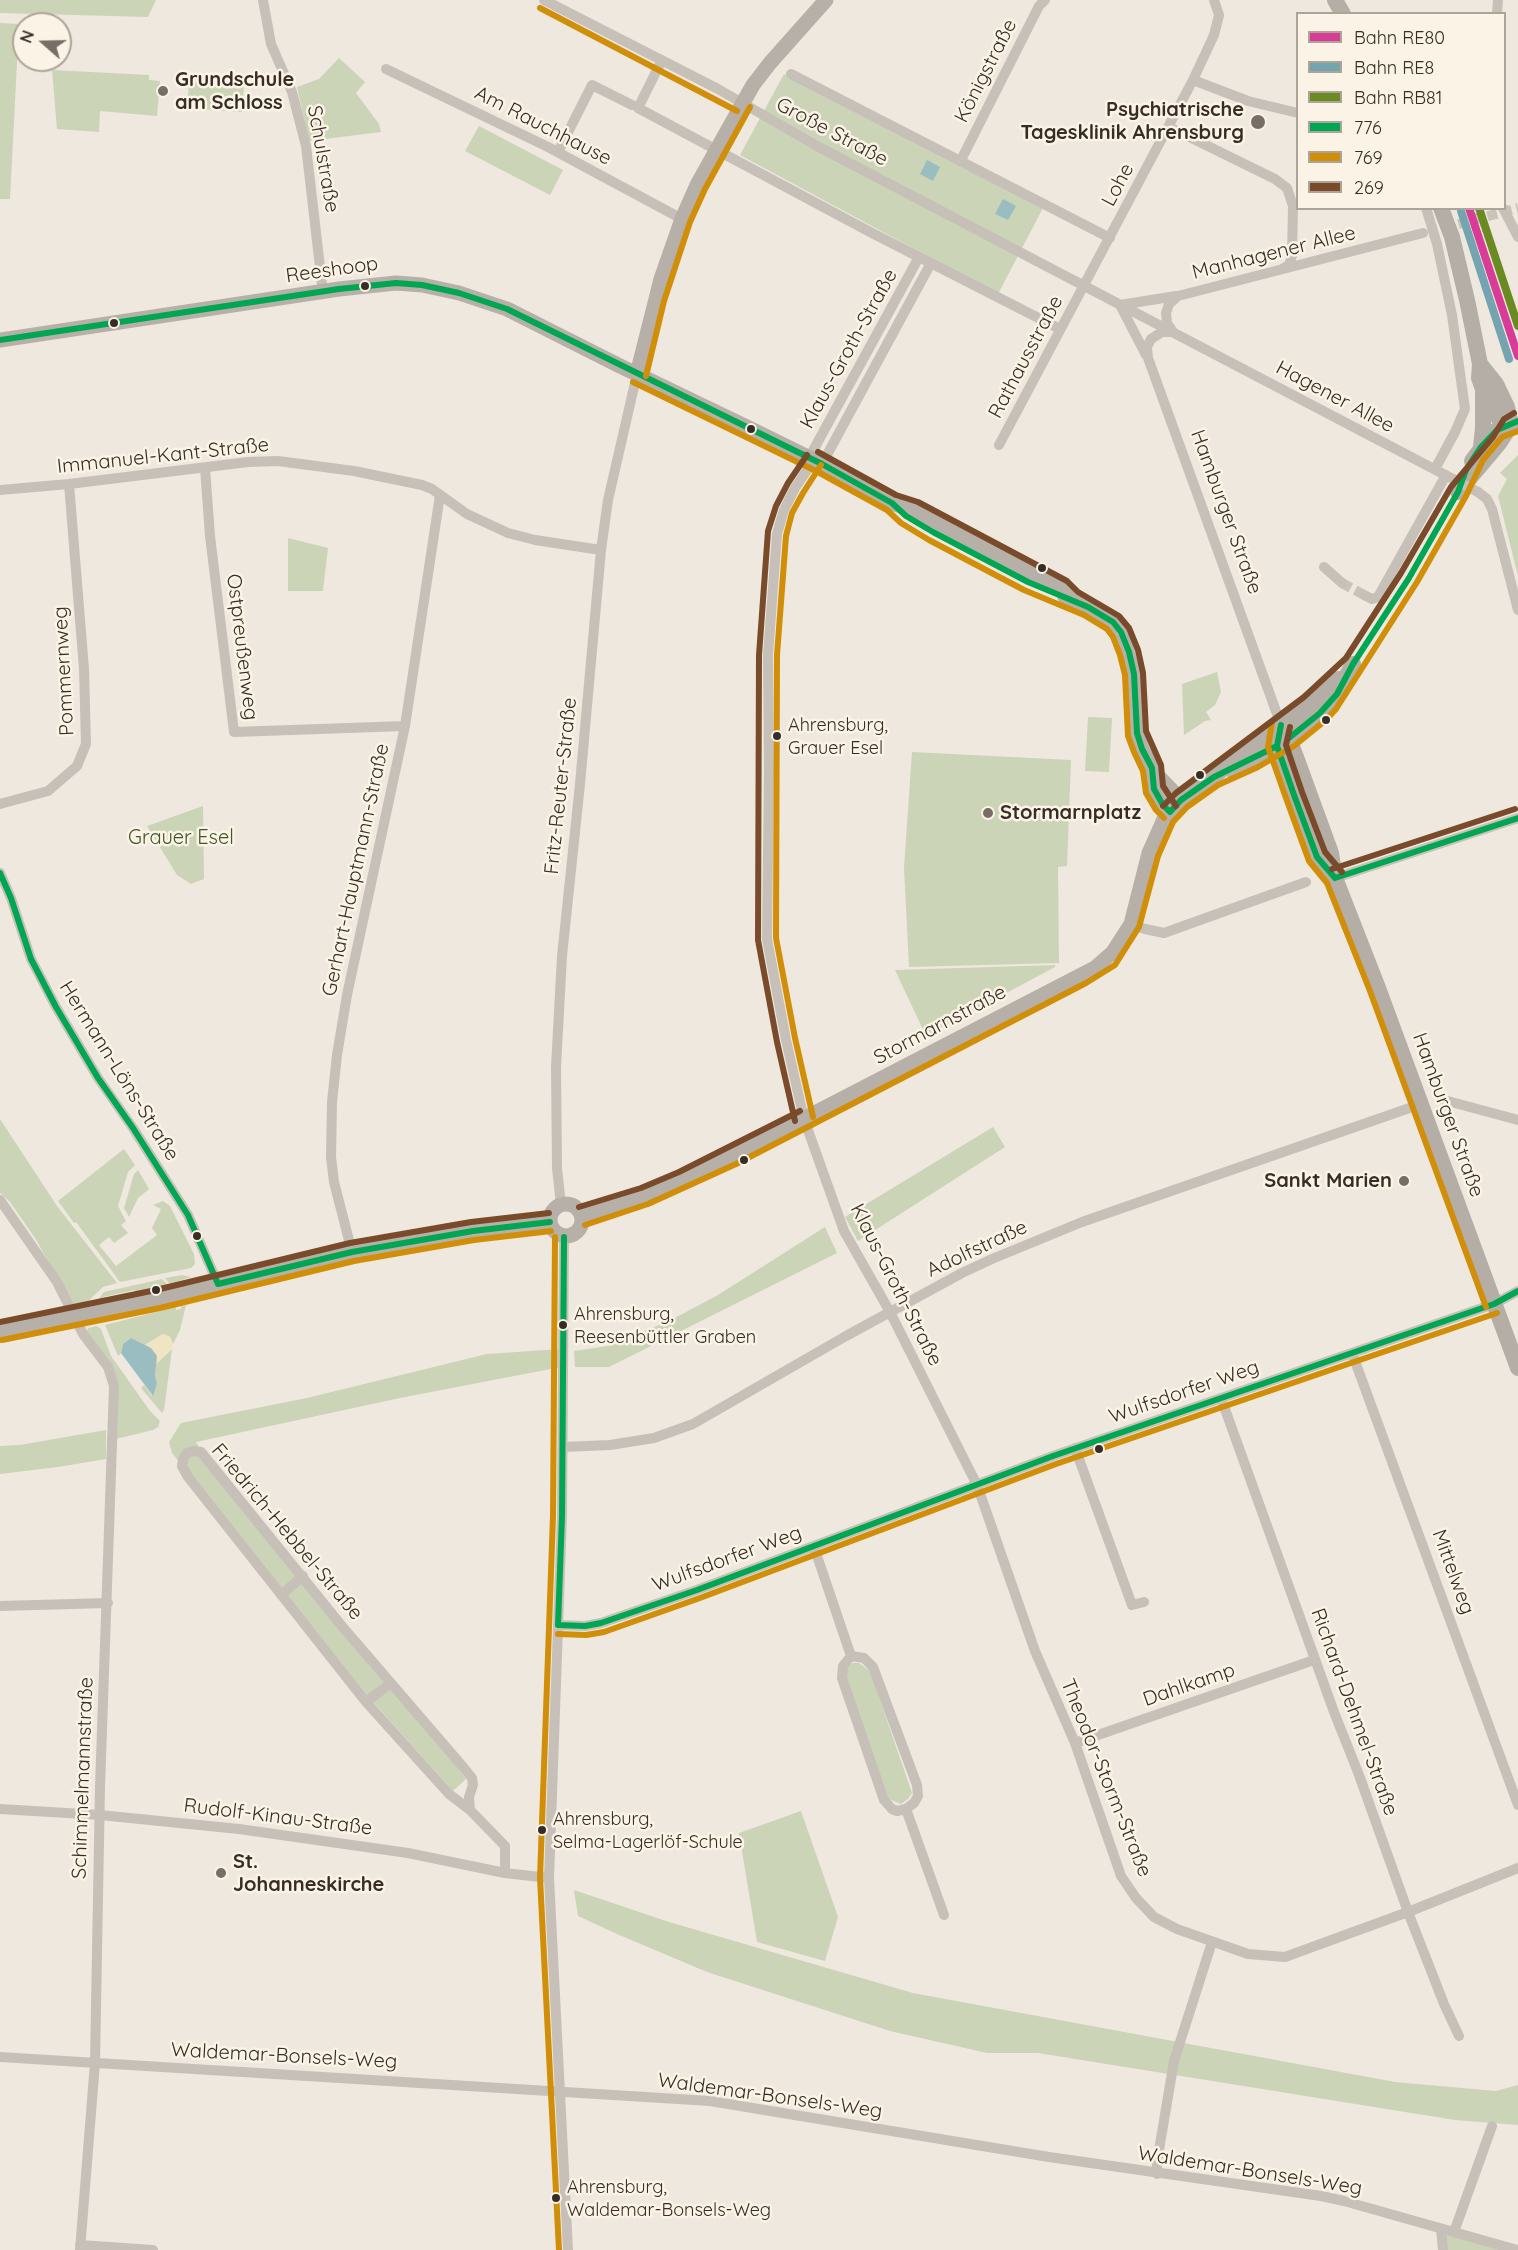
<!DOCTYPE html>
<meta charset="utf-8">
<style>
body{margin:0}
#map{position:relative;width:1518px;height:2250px;overflow:hidden;background:#eee8de;font-family:Quicksand,sans-serif}
canvas{display:block}
.legend{position:absolute;left:1296px;top:12px;width:210px;height:198px;box-sizing:border-box;background:#fbf3e5;border:2px solid #ada499;margin:0;padding:8px 10px;list-style:none;font-size:18px;color:#372d26}
.legend li{display:flex;align-items:center;gap:12px;height:30px}
.legend b{width:30px;border:2px solid #ada499}
.north{position:absolute;left:12px;top:12px;width:60px;height:60px;box-sizing:border-box;background:#fbf3e5;border:2px solid #ada499;border-radius:50%;rotate:290deg;font-size:16px;font-weight:700;line-height:24px;text-align:center;color:#372d26}
.north::after{content:'';display:block;margin:auto;width:21px;height:27px;background:#776e66;clip-path:polygon(50% 0,100% 100%,50% 72%,0 100%)}
</style>
<div id="map">
<canvas width="1518" height="2250"></canvas>
<ul class="legend">
<li><b style="height:8px;background:#d83c96"></b>Bahn RE80</li>
<li><b style="height:8px;background:#75a4b1"></b>Bahn RE8</li>
<li><b style="height:8px;background:#6a8a22"></b>Bahn RB81</li>
<li><b style="height:8px;background:#00a651"></b>776</li>
<li><b style="height:8px;background:#d18e08"></b>769</li>
<li><b style="height:8px;background:#7a4b2a"></b>269</li>
</ul>
<div class="north">N</div>
</div>
<script>
const ctx = document.querySelector('canvas').getContext('2d');
ctx.lineJoin = 'round';
function fillPath(path, color) {
  ctx.fillStyle = color;
  ctx.fill(path, 'evenodd');
}
function toPath(rows) {
  const path = new Path2D();
  for (const r of rows) {
    if (r.length === 3) {
      path.moveTo(r[0] + r[2], r[1]);
      path.arc(r[0], r[1], r[2], 0, 2 * Math.PI);
      continue;
    }
    path.moveTo(r[0], r[1]);
    for (let i = 2; i < r.length; i += 2) path.lineTo(r[i], r[i + 1]);
  }
  return path;
}
function strokePath(path, color, width, dash) {
  ctx.strokeStyle = color;
  ctx.lineWidth = width;
  ctx.lineCap = dash ? 'butt' : 'round';
  ctx.setLineDash(dash || []);
  ctx.stroke(path);
}
function label(font, color, halo, rows, align = 'center') {
  ctx.font = font + ' Quicksand,sans-serif';
  ctx.lineWidth = 5;
  ctx.setLineDash([]);
  ctx.textBaseline = 'middle';
  ctx.strokeStyle = halo;
  ctx.fillStyle = color;
  for (const [text, x, y, turn = 0] of rows) {
    ctx.save();
    ctx.translate(x, y);
    ctx.rotate((+turn || 0) * Math.PI / 180);
    ctx.textAlign = isNaN(turn) ? turn : align;
    if (halo) ctx.strokeText(text, 0, 0);
    ctx.fillText(text, 0, 0);
    ctx.restore();
  }
}
fillPath(toPath([
 [0,0,156,0,148,17,0,13],
 [0,23,19,24,10,199,0,199],
 [339,58,365,82,356,93,379,124,381,132,309,141,297,87,319,79],
 [52,70,149,75,149,80,160,81,157,116,100,111,99,132,57,129],
 [784,74,1043,208,998,294,740,155],
 [189,82,244,86,242,112,187,108],
 [479,126,563,170,550,195,465,151],
 [1518,455,1518,576,1498,496,1507,479,1500,473],
 [288,538,328,548,323,591,288,591],
 [1217,672,1221,692,1215,705,1206,712,1211,720,1205,721,1184,735,1182,684],
 [1088,717,1112,718,1109,772,1085,771],
 [912,752,1071,760,1067,866,1058,867,1059,963,909,967,904,868],
 [203,806,204,879,191,884,177,875,147,826],
 [1055,965,1055,967,926,1036,895,970],
 [0,1119,57,1206,117,1283,103,1287,85,1304,74,1306,35,1238,10,1202,0,1193],
 [993,1127,1005,1147,858,1241,845,1217],
 [124,1149,135,1165,128,1172,118,1206,126,1221,121,1225,128,1233,114,1243,109,1237,99,1245,116,1266,157,1235,152,1228,161,1209,153,1205,163,1201,170,1206,194,1254,195,1264,191,1268,120,1282,76,1222,74,1223,58,1201],
 [138,1170,149,1189,138,1198,129,1217,124,1208,134,1174],
 [825,1227,837,1253,609,1367,575,1367,574,1351,608,1346,669,1321,718,1295],
 [182,1275,191,1277,170,1284,165,1278],
 [162,1279,169,1286,136,1294,135,1290,103,1297,103,1302,99,1303,99,1298,104,1292],
 [186,1305,180,1330,173,1344,170,1337,166,1335,163,1334,145,1345,131,1338,123,1344,121,1353,118,1356,105,1325,176,1307,176,1310,181,1309,181,1306],
 [97,1326,101,1329,111,1356,150,1411,160,1421,158,1427,153,1430,116,1439,116,1393,87,1331,88,1328],
 [172,1349,164,1410,162,1413,141,1388,144,1385,152,1396,157,1385,155,1375,156,1364],
 [560,1349,561,1367,400,1398,196,1442,208,1464,455,1764,466,1779,453,1791,365,1693,172,1453,169,1442,181,1423,307,1398,487,1354],
 [106,1430,106,1459,58,1467,0,1474,0,1446,20,1445],
 [853,1663,859,1663,870,1671,912,1793,908,1799,901,1804,889,1799,845,1675,848,1666],
 [801,1811,838,1917,825,1961,757,1942,739,1833],
 [574,1890,669,1922,913,1993,1395,2082,1496,2091,1518,2085,1518,2125,1455,2120,1038,2053,987,2053,890,2031,707,1972,617,1934,578,1916],
 [1446,2235,1508,2250,1447,2250]
]), '#ccd4b7');
fillPath(toPath([
 [163,1334,170,1337,173,1344,172,1349,156,1364,157,1356,145,1345]
]), '#f1e4c2');
fillPath(toPath([
 [927,160,940,167,933,181,920,174],
 [1003,199,1016,206,1008,220,995,214],
 [131,1338,151,1348,157,1356,155,1375,157,1384,153,1396,121,1353,123,1344]
]), '#99bdc0');
strokePath(toPath([
 [1444,228,1518,208],
 [1342,583,1364,595]
]), '#c9c3b9', 10, [10, 5]);
strokePath(toPath([
 [263,0,271,44,292,92,306,146,323,293],
 [544,0,718,89,817,146,1453,479],
 [1497,14,1498,0],
 [662,60,638,108,872,233,1060,329],
 [386,69,548,147,682,219],
 [791,74,1110,238],
 [1193,80,1248,101,1298,113],
 [1169,127,1275,179,1287,188,1293,206,1292,256,1289,265,1282,269],
 [558,152,592,85,632,105],
 [961,160,1039,6,1045,0],
 [1426,208,1437,244,1452,315,1465,409,1455,432,1435,469],
 [1503,208,1518,237],
 [1172,332,1162,332,1151,339,1147,347,1148,358,1281,725],
 [1173,332,1167,323,1166,313,1169,304,1178,296,1423,233],
 [1146,355,1120,305,1176,296],
 [999,445,1193,80,1214,35,1219,15,1214,0],
 [809,458,919,257],
 [814,460,795,488,784,510,777,534,768,655,769,768,767,939,786,1040,804,1119,844,1231,890,1312,977,1485,1035,1651,1075,1743,1121,1876,1136,1898,1154,1917,1177,1929,1248,1954,1285,1957,1408,1912,1518,1868],
 [822,464,931,263],
 [205,468,210,536,234,732,405,726],
 [0,490,69,484,248,462,278,461,354,471,422,485,432,489,467,514,508,533,535,540,601,550],
 [1478,492,1487,499,1492,509,1518,610],
 [1324,567,1342,583],
 [1364,595,1372,599,1378,597,1446,475],
 [0,804,48,791,77,766,86,744,84,669,69,484],
 [0,873,11,898,31,959,56,1007,98,1078,133,1128,188,1215,218,1284],
 [1335,878,1518,818],
 [1131,924,1145,929,1164,933,1306,882],
 [1440,1099,1518,1120],
 [0,1200,57,1282,83,1334,108,1367,114,1386,100,1787,95,2063,80,2250],
 [561,1205,557,1168,556,1067,562,956,580,784,601,550,608,500,637,374],
 [564,1237,562,1516,549,1878,568,2250],
 [352,1252,334,1182,331,1157,332,1102,337,1055,347,995,405,726,440,495],
 [1352,1353,1518,1805],
 [1221,1398,1334,1712,1359,1775,1408,1912,1444,2004,1459,2036],
 [563,1447,610,1445,654,1438,693,1424,846,1336,962,1273,992,1259,1082,1222,1421,1104],
 [1075,1448,1132,1605,1144,1602],
 [814,1547,851,1656],
 [281,1595,303,1576],
 [0,1606,108,1603],
 [558,1625,585,1626,601,1623,697,1590,1053,1456,1494,1304,1518,1291],
 [851,1656,864,1658,873,1667,917,1785,918,1796,914,1803,906,1809,897,1811,892,1809,884,1800,842,1678,843,1666,851,1656],
 [366,1702,391,1683],
 [1075,1743,1314,1660],
 [0,1809,100,1815,239,1829,408,1853,505,1873,549,1878],
 [906,1809,944,1915],
 [470,1810,469,1797,473,1785,472,1778,464,1768,341,1625,201,1452,194,1451,187,1453,183,1459,182,1466,188,1477,366,1702,449,1794,470,1810,505,1846,505,1873],
 [0,2057,710,2101,1049,2157,1321,2196,1344,2201,1517,2250],
 [1157,2174,1157,2162,1174,2061,1212,1942],
 [1441,2229,1443,2250],
 [1454,2232,1492,2126],
 [80,2245,153,2250]
]), '#c6c0b8', 10);
strokePath(toPath([
 [0,340,339,289,396,283,422,285,459,293,507,309,618,365,751,429,822,464,892,503,914,510,976,543,1063,589,1072,599],
 [637,374,661,279,682,219,697,185,753,85,770,63,826,0],
 [1065,597,1088,607,1113,622,1121,632,1134,674,1137,733,1142,749,1156,774,1181,800],
 [1152,768,1154,789,1163,805,1170,812],
 [1231,770,1277,746],
 [566,1220,16],
 [582,1216,644,1196,732,1156,1095,968,1113,952,1131,924,1149,853,1165,817,1181,800,1214,777,1255,743,1281,725],
 [0,1331,158,1299,352,1252,473,1231,550,1222]
]), '#b7b0a8', 15);
strokePath(toPath([
 [1335,0,1343,14],
 [1441,208,1452,237,1467,300,1480,364,1479,378,1483,389,1499,419,1511,425],
 [1481,447,1483,428,1483,393],
 [1472,461,1489,438,1497,430,1508,426],
 [1458,492,1500,442,1511,425,1507,407,1496,384,1480,364],
 [1281,725,1289,738,1331,853,1335,878,1378,988,1518,1368],
 [1281,725,1277,746,1317,857,1334,878],
 [1281,725,1310,704,1339,679],
 [1280,744,1320,713,1337,694,1353,664]
]), '#b5aea7', 16);
strokePath(toPath([
 [1474,208,1503,277,1518,326]
]), '#aea8a2', 3, [1.5, 4.5]);
strokePath(toPath([
 [1453,479,1478,492]
]), '#c6c0b8', 10);
strokePath(toPath([
 [0,340,339,289,396,283,422,285,459,293,507,309,822,464,892,503,906,516,933,532,1028,582,1088,607,1113,622,1121,632,1129,652,1134,674,1137,733,1142,749,1152,768,1154,789,1163,805,1170,812],
 [1281,725,1277,746,1294,795,1317,857,1335,878],
 [1289,738,1320,713,1337,694,1353,664,1409,578,1458,492,1466,470,1481,447,1497,430,1518,421],
 [1170,812,1181,800,1214,777,1277,746],
 [0,873,11,898,31,959,56,1007,98,1078,133,1128,188,1215,218,1284],
 [1335,878,1518,818],
 [218,1284,352,1252,473,1231,550,1222],
 [558,1625,585,1626,601,1623,697,1590,1053,1456,1494,1304,1518,1291],
 [558,1625,562,1516,564,1237]
]), '#00a651', 6);
strokePath(toPath([
 [540,8,737,111],
 [646,376,664,301,690,222,705,189,750,107],
 [633,382,818,472,887,510,901,523,929,540,1024,590,1084,615,1107,629,1113,637,1120,655,1125,675,1128,736,1134,752,1143,771,1146,793,1156,810,1164,818],
 [1272,723,1268,747,1286,798,1309,861,1327,883,1370,991,1486,1307],
 [813,1117,795,1038,776,938,777,655,786,536,792,513,803,493,821,465],
 [585,1225,648,1204,736,1164,1086,983,1115,965,1139,927,1158,856,1173,822,1187,807,1218,785,1258,767,1294,746,1326,720,1336,709,1417,582,1466,496,1483,460,1502,437,1518,431],
 [555,1237,553,1516,540,1878,559,2250],
 [2,1340,160,1308,354,1261,474,1240,551,1231],
 [558,1634,586,1635,604,1632,700,1598,1056,1464,1497,1313]
]), '#d18e08', 6);
strokePath(toPath([
 [818,452,896,495,918,502,1067,581,1078,592,1119,616,1129,628,1138,650,1143,673,1146,731,1161,765,1163,786,1176,806],
 [1290,727,1286,745,1302,792,1325,852,1342,872],
 [1163,806,1176,793,1304,697,1346,658,1401,573,1451,487,1493,437,1504,419,1514,413],
 [1332,869,1515,809],
 [795,1121,777,1042,758,940,759,655,768,531,776,506,788,483,807,455],
 [579,1207,641,1188,679,1172,800,1111],
 [0,1322,156,1290,350,1243,471,1222,549,1213]
]), '#7a4b2a', 6);
strokePath(toPath([
 [1469,208,1518,356]
]), '#d83c96', 8);
strokePath(toPath([
 [1461,211,1509,359]
]), '#75a4b1', 8);
strokePath(toPath([
 [1479,208,1518,326]
]), '#6a8a22', 8);
for (const [x, y, r, color] of [
 [163,91,6,"#776e66"],
 [1258,122,8,"#776e66"],
 [365,286,5,"#372d26"],
 [114,323,5,"#372d26"],
 [751,429,5,"#372d26"],
 [1042,568,5,"#372d26"],
 [1326,720,5,"#372d26"],
 [777,736,5,"#372d26"],
 [1200,775,5,"#372d26"],
 [988,813,6,"#776e66"],
 [744,1160,5,"#372d26"],
 [1404,1181,6,"#776e66"],
 [197,1236,5,"#372d26"],
 [156,1290,5,"#372d26"],
 [563,1325,5,"#372d26"],
 [1099,1449,5,"#372d26"],
 [542,1830,5,"#372d26"],
 [221,1873,6,"#776e66"],
 [556,2198,5,"#372d26"]
]) {
  const dot = new Path2D();
  dot.arc(x, y, r, 0, 2 * Math.PI);
  ctx.fillStyle = color;
  ctx.fill(dot);
  strokePath(dot, '#fbf3e5', 2);
}
label('18px', '#372d26', '#fbf3e5', [
 ["Ahrensburg,",788,726],
 ["Grauer Esel",788,749],
 ["Ahrensburg,",574,1315],
 ["Reesenbüttler Graben",574,1338],
 ["Ahrensburg,",553,1820],
 ["Selma-Lagerlöf-Schule",553,1843],
 ["Ahrensburg,",567,2188],
 ["Waldemar-Bonsels-Weg",567,2211]
], 'left');
label('20px', '#372d26', '#fbf3e5', [
 ["Königstraße",986,71,-63],
 ["Am Rauchhause",543,126,27],
 ["Große Straße",832,132,28],
 ["Schulstraße",323,159,80],
 ["Lohe",1118,185,-62],
 ["Manhagener Allee",1274,253,-14],
 ["Reeshoop",332,270,-8],
 ["Klaus-Groth-Straße",849,349,-61],
 ["Rathausstraße",1026,357,-62],
 ["Hagener Allee",1335,397,28],
 ["Immanuel-Kant-Straße",163,456,-6],
 ["Hamburger Straße",1226,512,70],
 ["Ostpreußenweg",242,647,83],
 ["Pommernweg",64,671,-93],
 ["Fritz-Reuter-Straße",561,786,-84],
 ["Gerhart-Hauptmann-Straße",356,870,-78],
 ["Stormarnstraße",940,1025,-28],
 ["Hermann-Löns-Straße",119,1071,58],
 ["Hamburger Straße",1448,1115,70],
 ["Adolfstraße",977,1249,-25],
 ["Klaus-Groth-Straße",896,1285,63],
 ["Wulfsdorfer Weg",1184,1392,-19],
 ["Friedrich-Hebbel-Straße",287,1532,50],
 ["Wulfsdorfer Weg",727,1559,-20],
 ["Mittelweg",1453,1572,70],
 ["Dahlkamp",1189,1685,-19],
 ["Richard-Dehmel-Straße",1354,1712,70],
 ["Schimmelmannstraße",83,1778,-88],
 ["Theodor-Storm-Straße",1106,1778,68],
 ["Rudolf-Kinau-Straße",278,1817,7],
 ["Waldemar-Bonsels-Weg",284,2056,3],
 ["Waldemar-Bonsels-Weg",770,2096,8],
 ["Waldemar-Bonsels-Weg",1250,2171,9]
]);
label('bold 20px', '#372d26', '#fbf3e5', [
 ["Grundschule",175,80],
 ["am Schloss",175,103],
 ["Psychiatrische",1244,110,"right"],
 ["Tagesklinik Ahrensburg",1244,133,"right"],
 ["Stormarnplatz",1000,813],
 ["Sankt Marien",1392,1181,"right"],
 ["St.",233,1862],
 ["Johanneskirche",233,1885]
], 'left');
label('20px', '#415727', '#fbf3e5', [
 ["Grauer Esel",181,838]
]);
</script>
